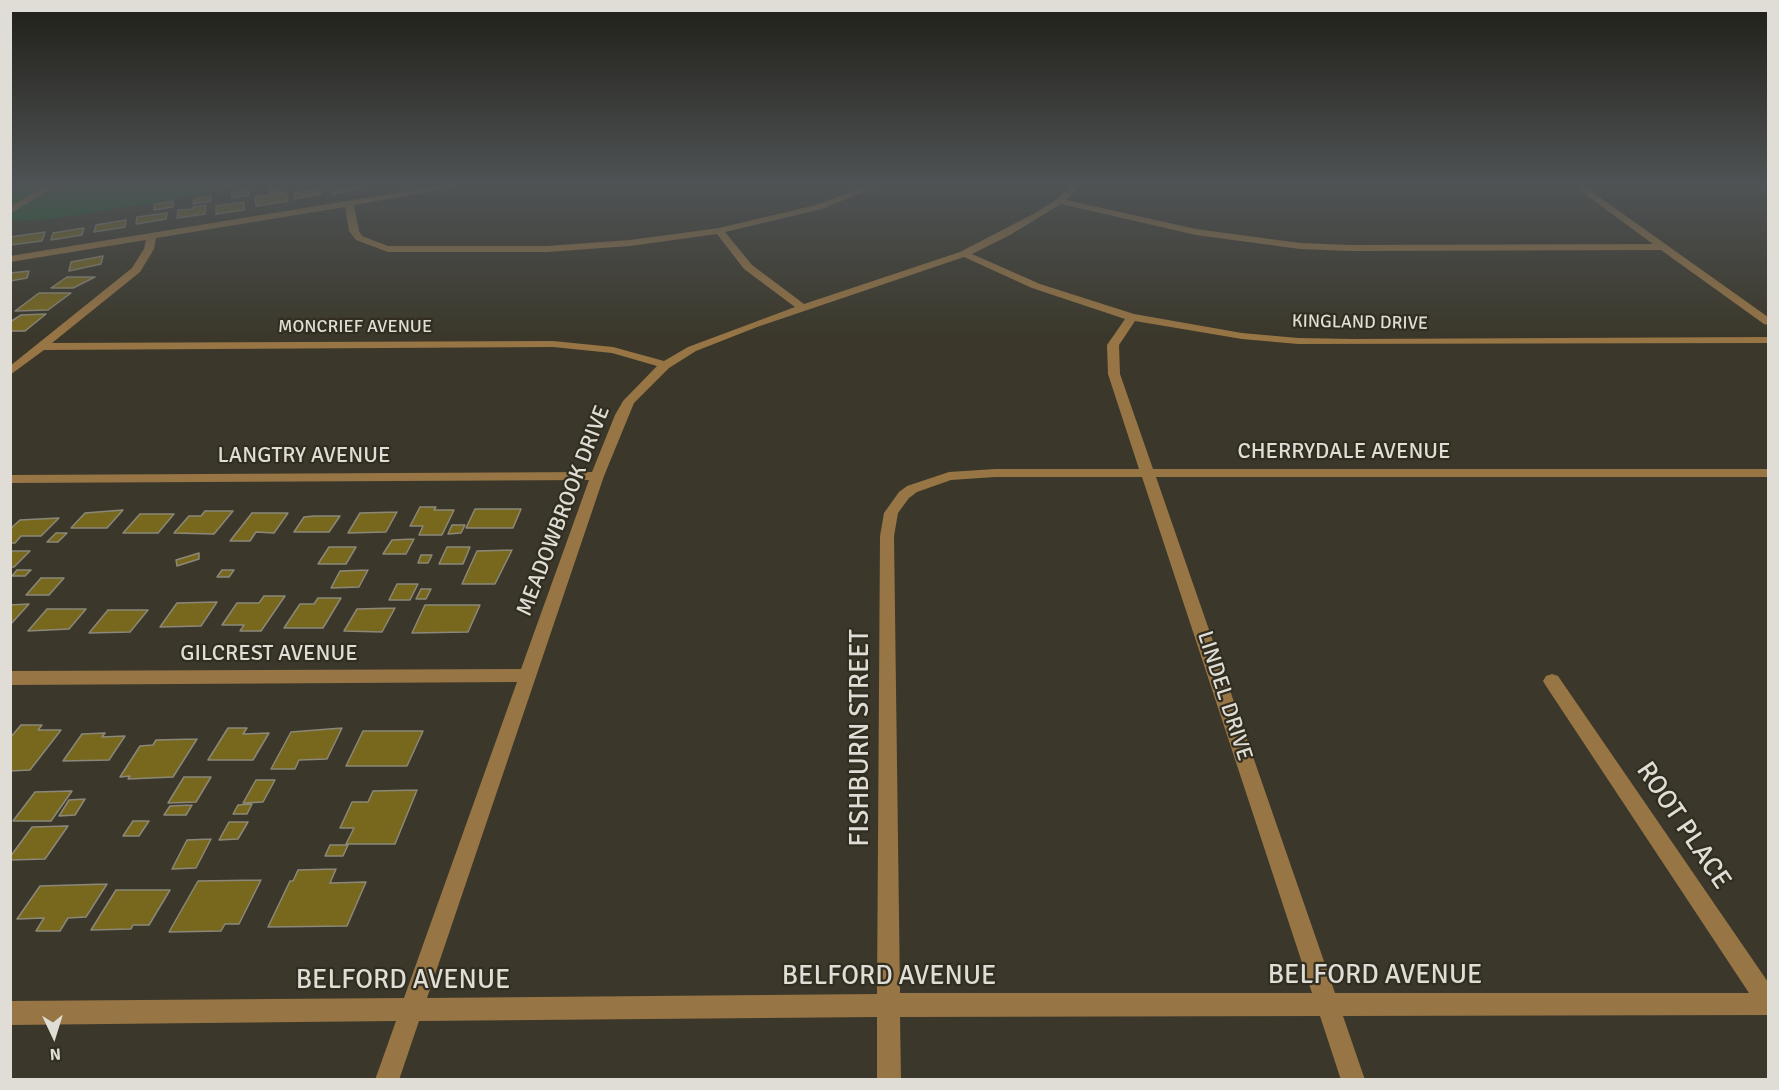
<!DOCTYPE html>
<style>
body{margin:0}
#map{position:relative;width:1779px;height:1090px;overflow:hidden;background:#3b382b;font-family:Signika,sans-serif}
canvas{display:block}
.frame{position:absolute;inset:0;border:12px solid #dfddd5;pointer-events:none}
.north{position:absolute;left:24px;top:1006px;width:60px;height:60px;-webkit-text-stroke:4px #312e21;paint-order:stroke;rotate:176deg;font-size:16px;font-weight:700;line-height:24px;text-align:center;color:#dfddd5}
.north::after{content:'';display:block;margin:auto;width:21px;height:27px;background:#dfddd5;clip-path:polygon(50% 0,100% 100%,50% 72%,0 100%)}
</style>
<div id="map">
<canvas width="1779" height="1090"></canvas>
<div class="frame"></div>
<div class="north">N</div>
</div>
<script>
const ctx = document.querySelector('canvas').getContext('2d');
ctx.lineJoin = 'round';
function fillPath(path, color) {
  ctx.fillStyle = color;
  ctx.fill(path, 'evenodd');
}
function toPath(rows) {
  const path = new Path2D();
  for (const r of rows) {
    path.moveTo(r[0], r[1]);
    for (let i = 2; i < r.length; i += 2) path.lineTo(r[i], r[i + 1]);
  }
  return path;
}
function strokePath(path, color, width, dash) {
  ctx.strokeStyle = color;
  ctx.lineWidth = width;
  ctx.lineCap = dash ? 'butt' : 'round';
  ctx.setLineDash(dash || []);
  ctx.stroke(path);
}
function label(font, color, halo, rows, align = 'center') {
  ctx.font = font + ' Signika,sans-serif';
  ctx.lineWidth = 4.5;
  ctx.setLineDash([]);
  ctx.textBaseline = 'middle';
  ctx.strokeStyle = halo;
  ctx.fillStyle = color;
  for (const [text, x, y, turn = 0] of rows) {
    ctx.save();
    ctx.translate(x, y);
    ctx.rotate((+turn || 0) * Math.PI / 180);
    ctx.textAlign = isNaN(turn) ? turn : align;
    if (halo) ctx.strokeText(text, 0, 0);
    ctx.fillText(text, 0, 0);
    ctx.restore();
  }
}
fillPath(toPath([
 [11,184,48,184,11,207],
 [55,184,270,184,51,219,11,221,11,211]
]), '#125e2b');
const building = toPath([
 [359,184,360,189,332,194,331,188,359,184],
 [285,185,285,190,270,193,269,187,285,185],
 [320,189,321,194,295,199,294,193,320,189],
 [248,190,249,195,232,198,232,193,248,190],
 [286,192,288,201,256,206,255,197,286,192],
 [211,196,211,201,193,204,194,199,211,196],
 [173,201,173,207,154,210,154,204,173,201],
 [244,202,244,210,216,214,216,206,244,202],
 [206,205,205,214,177,218,178,210,193,209,193,207,206,205],
 [167,213,166,219,136,224,137,217,167,213],
 [126,220,125,227,94,232,96,225,126,220],
 [84,228,82,235,51,240,53,233,84,228],
 [45,232,42,241,10,245,10,237,45,232],
 [103,256,101,264,69,271,71,262,103,256],
 [29,271,27,278,10,281,10,273,29,271],
 [67,277,95,277,73,288,51,288,67,277],
 [39,293,71,293,48,310,15,311,39,293],
 [46,314,25,331,10,331,10,322,21,315,46,314],
 [420,507,436,507,434,510,454,510,442,535,419,535,423,526,410,526,420,507],
 [475,509,521,509,513,528,466,528,475,509],
 [123,510,107,528,71,528,85,513,123,510],
 [205,511,233,511,214,534,174,533,189,516,201,516,205,511],
 [397,512,386,532,348,533,360,513,397,512],
 [252,513,288,513,274,533,256,532,250,541,230,541,252,513],
 [140,514,174,514,158,533,123,533,140,514],
 [314,516,340,516,329,532,294,532,304,517,314,516],
 [59,518,41,536,21,536,15,543,10,543,10,529,20,520,59,518],
 [452,525,465,525,461,533,448,534,452,525],
 [56,533,67,533,58,542,47,542,56,533],
 [414,539,406,554,383,554,392,540,414,539],
 [329,547,356,547,346,564,318,564,329,547],
 [447,547,470,547,463,564,439,564,447,547],
 [512,550,495,584,462,584,477,551,512,550],
 [10,551,30,551,14,567,10,567,10,551],
 [199,553,199,559,177,566,176,560,199,553],
 [421,555,432,555,428,563,418,563,421,555],
 [17,570,31,570,25,576,12,576,17,570],
 [222,570,234,570,229,577,217,577,222,570],
 [368,570,359,587,331,588,340,571,368,570],
 [41,578,64,578,49,595,26,595,41,578],
 [397,584,418,584,410,600,389,600,397,584],
 [421,589,431,589,426,599,416,599,421,589],
 [264,596,285,596,261,631,240,631,244,625,222,625,237,603,259,603,264,596],
 [318,598,341,598,323,628,284,628,300,604,314,604,318,598],
 [217,602,201,626,160,627,177,603,217,602],
 [29,604,10,625,10,605,29,604],
 [425,605,480,605,468,632,412,633,425,605],
 [395,608,382,632,344,631,357,609,395,608],
 [47,609,86,609,69,629,28,631,47,609],
 [108,610,148,610,130,632,89,633,108,610],
 [21,725,42,725,38,730,61,730,30,770,10,771,10,738,21,725],
 [228,728,247,728,243,734,269,733,253,760,208,760,228,728],
 [342,728,327,759,299,760,295,769,271,769,291,732,342,728],
 [363,731,423,731,407,766,346,766,363,731],
 [105,733,102,737,125,736,109,760,63,761,82,734,105,733],
 [197,739,173,777,128,779,130,776,120,777,140,746,153,745,156,740,197,739],
 [184,777,211,777,196,802,168,803,184,777],
 [256,780,275,780,263,802,243,803,256,780],
 [417,790,395,844,346,844,354,828,340,828,352,802,368,802,373,791,417,790],
 [72,791,51,821,13,821,35,792,72,791],
 [85,799,75,815,59,816,69,800,85,799],
 [252,804,247,814,233,814,238,805,252,804],
 [192,805,186,815,164,815,170,806,192,805],
 [133,821,149,821,139,836,123,836,133,821],
 [229,822,248,822,238,839,219,840,229,822],
 [68,826,45,859,10,860,10,857,32,827,68,826],
 [211,839,196,868,172,869,187,840,211,839],
 [330,845,348,845,343,856,325,856,330,845],
 [336,869,330,883,366,882,347,926,268,927,290,881,293,881,298,870,336,869],
 [261,880,239,924,225,924,221,931,169,932,198,881,261,880],
 [107,884,86,917,68,918,60,931,36,931,44,918,17,919,40,886,107,884],
 [116,890,170,890,149,925,133,925,131,929,91,930,116,890]
]);
fillPath(building, '#78681e');
strokePath(building, '#8b887a', 1.5);
fillPath(toPath([
 [48,184,59,184,10,214,10,207,48,184],
 [451,184,472,184,354,205,359,231,362,236,388,246,547,246,630,240,719,228,816,205,871,184,883,184,822,209,725,232,752,265,804,304,960,252,1037,212,1057,199,1073,184,1082,184,1066,200,1196,229,1300,243,1351,245,1653,244,1571,184,1581,184,1768,317,1768,325,1764,324,1661,250,1351,251,1300,249,1196,235,1061,204,1010,235,972,254,1040,284,1134,314,1242,333,1298,338,1353,339,1768,337,1768,343,1298,344,1242,339,1135,321,1119,345,1120,374,1153,469,1768,469,1768,477,1156,477,1335,993,1749,993,1546,686,1543,681,1546,676,1552,674,1558,676,1768,982,1768,1015,1343,1016,1365,1080,1341,1080,1320,1016,900,1017,901,1080,877,1080,877,1017,419,1021,399,1080,375,1080,396,1021,10,1025,10,1001,404,998,517,682,10,685,10,671,521,669,589,480,10,483,10,475,592,472,615,415,623,401,657,366,612,353,553,347,44,350,10,375,10,366,132,268,144,249,146,240,10,262,10,256,451,184],
 [345,207,349,231,356,240,388,252,547,252,630,246,717,234,744,269,795,307,688,347,664,361,613,347,553,341,52,343,140,272,154,249,156,238,345,207],
 [964,257,1032,288,1125,319,1107,345,1108,374,1139,469,995,469,949,472,907,486,899,492,884,513,880,536,877,994,427,998,604,476,634,403,669,368,696,351,757,327,964,257],
 [995,477,1142,477,1312,993,900,993,894,536,898,513,909,498,917,492,951,480,995,477]
]), '#987544');
const sky = ctx.createLinearGradient(0, 0, 0, 337);
sky.addColorStop(0, '#201f18');
sky.addColorStop(0.55, '#4f5355');
sky.addColorStop(1, '#4f535500');
ctx.fillStyle = sky;
ctx.fillRect(0, 0, 1779, 337);
label('18px', '#dfddd5', '#312e21', [
 ["KINGLAND DRIVE",1360,323,1],
 ["MONCRIEF AVENUE",355,327]
]);
label('22px', '#dfddd5', '#312e21', [
 ["CHERRYDALE AVENUE",1344,452],
 ["LANGTRY AVENUE",304,456],
 ["MEADOWBROOK DRIVE",564,511,-69],
 ["GILCREST AVENUE",269,654],
 ["LINDEL DRIVE",1224,696,72]
]);
label('27px', '#dfddd5', '#312e21', [
 ["FISHBURN STREET",861,738,-90],
 ["ROOT PLACE",1683,826,56],
 ["BELFORD AVENUE",1375,976],
 ["BELFORD AVENUE",889,977],
 ["BELFORD AVENUE",403,981]
]);
</script>
